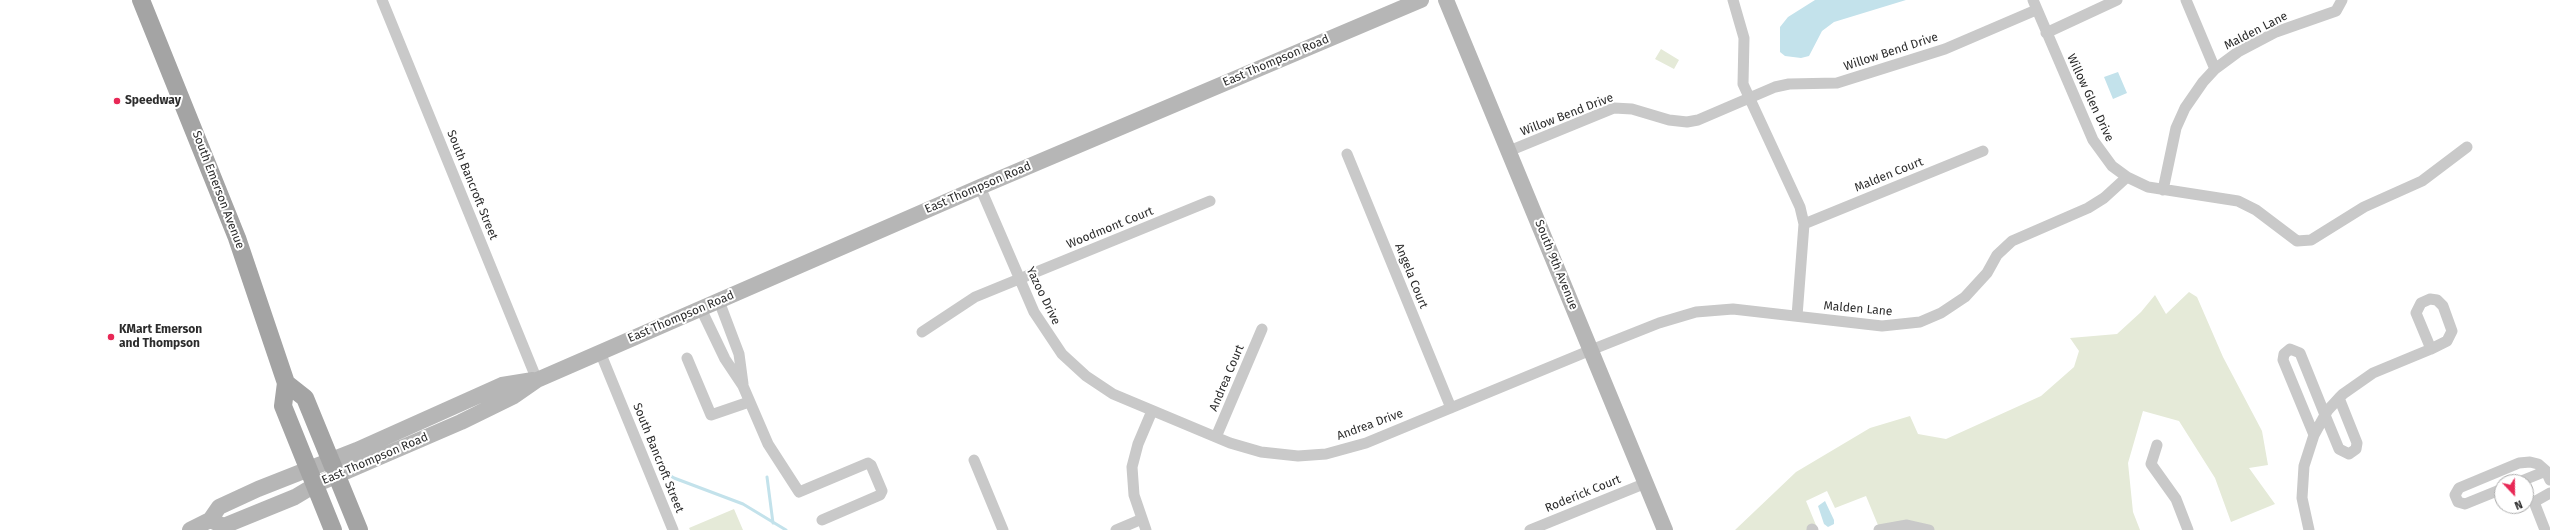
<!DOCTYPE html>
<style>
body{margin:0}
#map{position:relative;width:2550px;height:530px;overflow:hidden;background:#fff;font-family:"Fira Sans",sans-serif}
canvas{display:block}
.north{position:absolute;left:2494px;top:474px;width:40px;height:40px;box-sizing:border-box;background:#fff;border:1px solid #ababab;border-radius:50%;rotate:158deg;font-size:11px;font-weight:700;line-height:16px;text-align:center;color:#2c2c2c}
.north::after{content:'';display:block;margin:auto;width:14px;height:18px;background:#e82856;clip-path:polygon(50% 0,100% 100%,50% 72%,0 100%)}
</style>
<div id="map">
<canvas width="2550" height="530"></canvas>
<div class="north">N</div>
</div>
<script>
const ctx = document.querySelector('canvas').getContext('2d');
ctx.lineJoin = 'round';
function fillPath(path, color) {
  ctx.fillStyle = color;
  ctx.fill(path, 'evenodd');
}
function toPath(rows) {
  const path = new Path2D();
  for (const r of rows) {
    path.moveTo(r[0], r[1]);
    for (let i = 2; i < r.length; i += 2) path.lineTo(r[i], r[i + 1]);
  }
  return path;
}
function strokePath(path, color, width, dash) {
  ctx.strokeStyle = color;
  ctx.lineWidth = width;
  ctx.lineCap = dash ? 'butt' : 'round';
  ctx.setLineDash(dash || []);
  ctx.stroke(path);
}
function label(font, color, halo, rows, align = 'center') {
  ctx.font = font + ' "Fira Sans",sans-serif';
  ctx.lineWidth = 4;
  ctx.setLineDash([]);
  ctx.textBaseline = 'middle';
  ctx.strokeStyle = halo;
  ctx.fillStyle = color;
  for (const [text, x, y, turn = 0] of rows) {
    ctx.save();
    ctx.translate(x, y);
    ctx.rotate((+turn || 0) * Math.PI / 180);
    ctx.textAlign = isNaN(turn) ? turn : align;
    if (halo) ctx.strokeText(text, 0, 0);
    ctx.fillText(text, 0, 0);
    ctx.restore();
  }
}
fillPath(toPath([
 [1661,49,1679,60,1674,69,1655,59],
 [2189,292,2197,297,2223,357,2262,431,2268,465,2249,468,2275,504,2231,522,2215,478,2179,421,2143,411,2128,463,2133,512,2140,530,1880,530,1866,496,1835,508,1827,491,1806,501,1818,530,1735,530,1796,472,1870,428,1910,416,1918,434,1946,439,2041,396,2074,367,2079,351,2070,338,2117,334,2141,312,2155,295,2166,314],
 [734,509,743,530,690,530,689,528]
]), '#e5ead8');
fillPath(toPath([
 [1815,0,1906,0,1834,22,1822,31,1809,56,1801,58,1785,56,1780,52,1780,27,1788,17],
 [2118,72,2127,93,2113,99,2104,77],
 [1825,501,1834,520,1834,524,1828,527,1824,524,1818,506]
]), '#c3e2eb');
strokePath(toPath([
 [659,462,666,473,674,478,743,504,786,530],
 [767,477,773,523]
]), '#c3e2eb', 3);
strokePath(toPath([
 [382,0,537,380],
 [1733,0,1744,38,1743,84,1800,207,1804,224,1797,316],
 [2033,0,2093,140,2112,166,2127,177,2148,187,2238,201,2256,210,2297,241,2311,240,2364,207,2422,181,2467,147],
 [2186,0,2215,69],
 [2046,33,2117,0],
 [1509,151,1614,108,1632,109,1669,120,1687,122,1698,120,1775,87,1789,84,1837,83,1945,49,2036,10],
 [1347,154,1451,408],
 [980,187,1034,312,1062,354,1086,376,1113,394,1230,443,1261,452,1298,456,1326,454,1366,443,1591,350,1659,323,1696,312,1733,309,1882,326,1920,322,1941,313,1965,297,1987,273,1997,255,2012,241,2088,208,2104,198,2127,177],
 [2163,190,2176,128,2185,108,2203,82,2215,69,2238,52,2276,32,2336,11,2342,0],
 [1804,224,1983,151],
 [2430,299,2437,300,2443,306,2452,331,2447,341,2431,349,2416,313,2421,303,2430,299],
 [719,301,739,354,743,384],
 [701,309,725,359,743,386,768,444,799,492,868,463,871,465,882,491,880,495,822,520],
 [922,332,975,297,1210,201],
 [600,352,673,530],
 [687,358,711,415,749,402],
 [2339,398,2357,443,2356,449,2349,454,2339,449,2325,415,2328,410,2339,398,2343,394,2373,373,2431,349],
 [1216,437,1262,329],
 [2157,445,2151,464,2176,499,2188,530],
 [974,460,1003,530],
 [2519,482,2546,471],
 [2502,489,2465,504,2458,502,2455,495,2459,488,2519,463,2530,462,2538,464,2546,471,2550,480],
 [1812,529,1813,530],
 [1116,530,1142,519],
 [1146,530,1134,495,1132,467,1138,444,1152,411],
 [1530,530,1646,483],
 [1879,530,1907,525,1929,530],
 [2309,530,2302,498,2304,466,2314,435,2325,415,2300,353,2290,349,2284,354,2283,360,2314,435],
 [2545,530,2534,502,2550,493]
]), '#c9c9c9', 11);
strokePath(toPath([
 [1446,0,1665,530],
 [210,520,224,526,295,497,315,485,461,422,514,396,537,380,980,187,1421,0],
 [190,530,210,520,219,507,258,489,357,450,502,385,533,380]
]), '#b6b6b6', 16);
strokePath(toPath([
 [141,0,237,238,286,383,283,406,333,530],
 [286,383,305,398,359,530]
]), '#a4a4a4', 18);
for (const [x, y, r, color] of [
 [117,101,4,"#e82856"],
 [111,337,4,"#e82856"]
]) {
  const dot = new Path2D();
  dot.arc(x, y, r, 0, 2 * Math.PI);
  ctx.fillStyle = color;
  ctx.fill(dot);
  strokePath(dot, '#fff', 1.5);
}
label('12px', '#2c2c2c', '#fff', [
 ["Malden Lane",2256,31,-27],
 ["Willow Bend Drive",1891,52,-18],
 ["East Thompson Road",1276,61,-23],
 ["Willow Glen Drive",2090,98,65],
 ["Willow Bend Drive",1567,115,-21],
 ["Malden Court",1889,175,-22],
 ["South Bancroft Street",472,185,68],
 ["East Thompson Road",978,188,-23],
 ["South Emerson Avenue",218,190,69],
 ["Woodmont Court",1110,228,-22],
 ["South 9th Avenue",1556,265,68],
 ["Angela Court",1411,276,68],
 ["Yazoo Drive",1043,296,64],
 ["Malden Lane",1858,309,5],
 ["East Thompson Road",681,317,-23],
 ["Andrea Court",1227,378,-67],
 ["Andrea Drive",1370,425,-20],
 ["South Bancroft Street",658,458,68],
 ["East Thompson Road",375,459,-23],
 ["Roderick Court",1583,494,-22]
]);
label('bold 12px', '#2c2c2c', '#fff', [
 ["Speedway",125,101],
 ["KMart Emerson",119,330],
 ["and Thompson",119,344]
], 'left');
</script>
